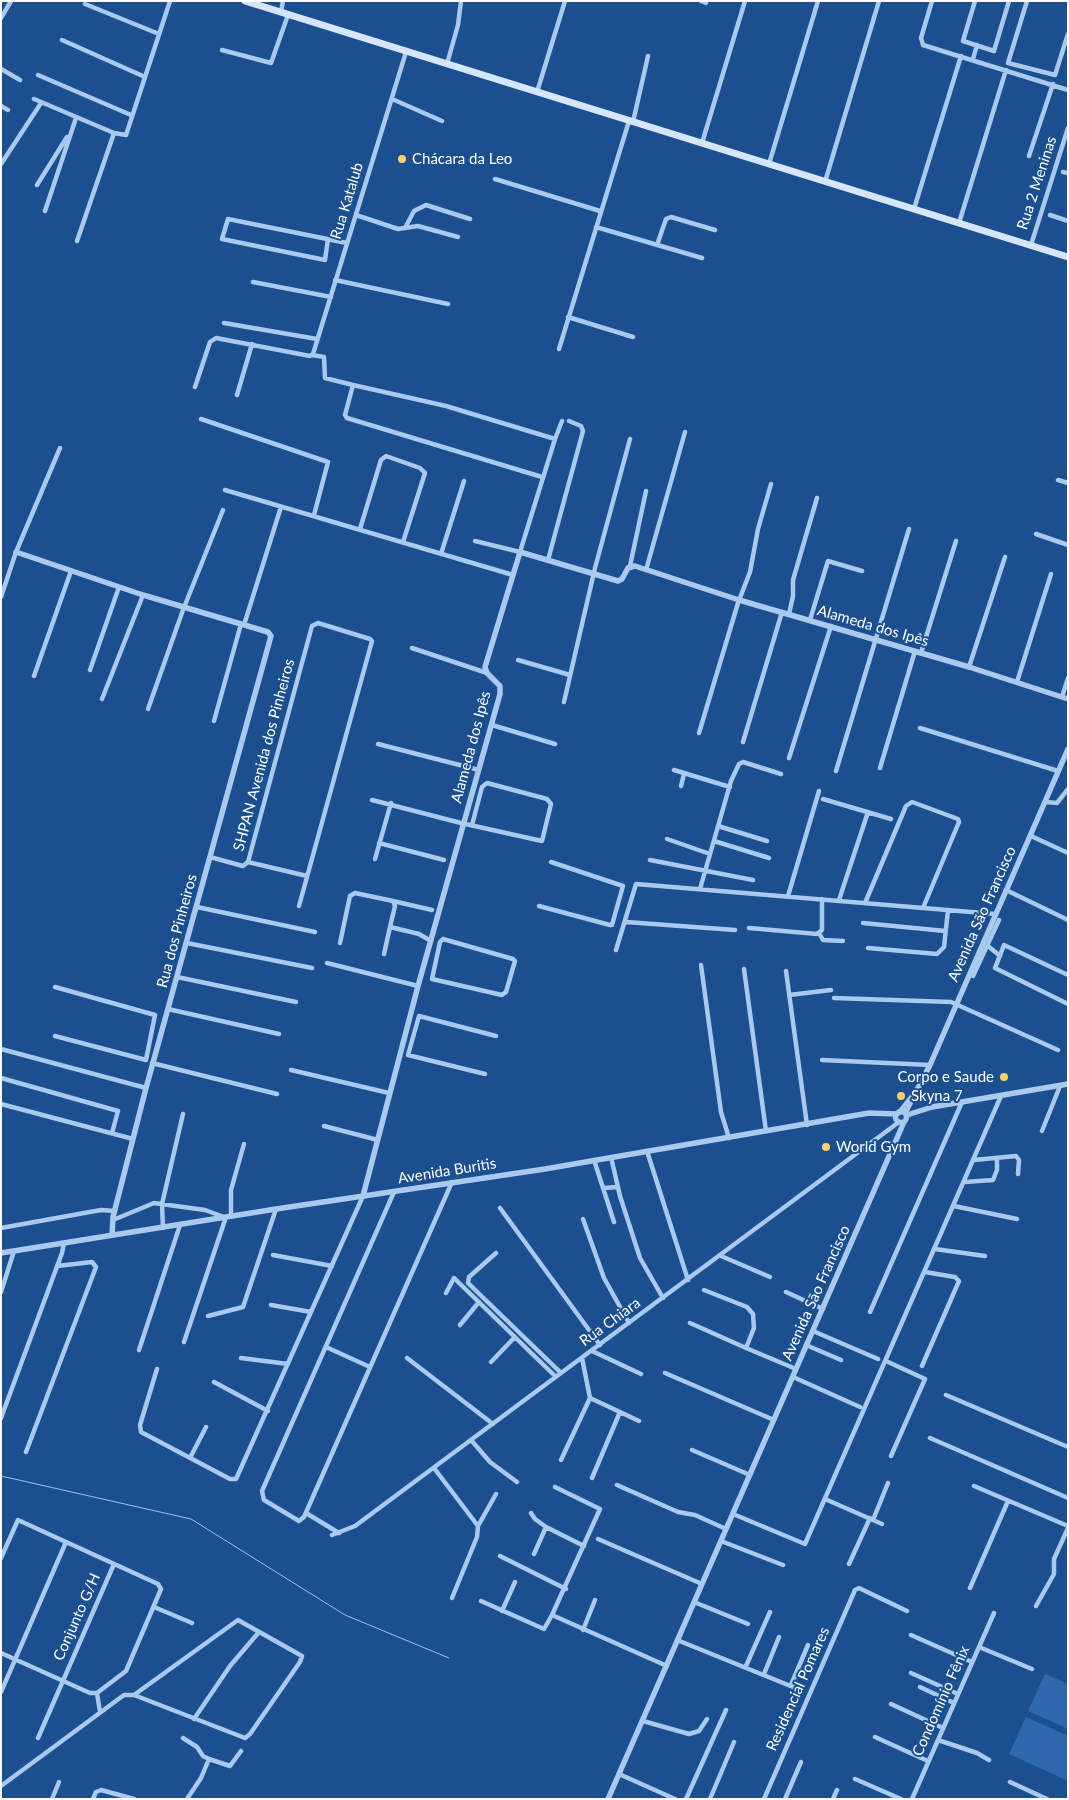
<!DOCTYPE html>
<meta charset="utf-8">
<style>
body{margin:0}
#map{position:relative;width:1069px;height:1800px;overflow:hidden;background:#1b4f8f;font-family:Lato,sans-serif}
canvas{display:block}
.frame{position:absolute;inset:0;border:2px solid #fff;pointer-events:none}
</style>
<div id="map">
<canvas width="1069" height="1800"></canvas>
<div class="frame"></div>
</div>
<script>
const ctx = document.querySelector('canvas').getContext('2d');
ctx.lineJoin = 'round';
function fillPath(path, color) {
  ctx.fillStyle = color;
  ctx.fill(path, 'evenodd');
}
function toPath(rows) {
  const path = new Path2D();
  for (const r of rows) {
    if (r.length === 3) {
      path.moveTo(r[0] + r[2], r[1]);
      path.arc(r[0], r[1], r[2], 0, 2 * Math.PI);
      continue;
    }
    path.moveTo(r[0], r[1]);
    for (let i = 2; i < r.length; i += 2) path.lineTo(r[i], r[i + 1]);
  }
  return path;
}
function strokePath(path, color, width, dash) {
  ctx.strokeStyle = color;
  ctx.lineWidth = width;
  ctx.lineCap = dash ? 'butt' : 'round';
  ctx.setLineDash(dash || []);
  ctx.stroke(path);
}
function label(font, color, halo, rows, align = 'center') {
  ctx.font = font + ' Lato,sans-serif';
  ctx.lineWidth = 4;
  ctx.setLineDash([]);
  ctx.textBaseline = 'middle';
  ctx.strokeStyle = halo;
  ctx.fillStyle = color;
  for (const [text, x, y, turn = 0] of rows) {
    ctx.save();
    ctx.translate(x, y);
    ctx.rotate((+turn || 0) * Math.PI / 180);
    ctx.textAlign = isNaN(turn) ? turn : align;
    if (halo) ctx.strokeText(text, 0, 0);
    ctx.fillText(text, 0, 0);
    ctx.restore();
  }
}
fillPath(toPath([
 [1045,1674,1068,1684,1068,1729,1028,1711],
 [1026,1717,1068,1736,1068,1781,1009,1754]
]), '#2e69ad');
strokePath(toPath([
 [1,1476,191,1519,345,1615,449,1658]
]), '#9cc4f0', 1);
strokePath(toPath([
 [701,1,706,3],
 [932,1,921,38,923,45,1068,90],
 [975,1,963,41,994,51,1009,1],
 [1027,1,1008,63,1055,75,1068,34],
 [85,4,159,34],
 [281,12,283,1],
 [1,18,11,1],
 [62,40,145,77],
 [222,50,271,63,288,15],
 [973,59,977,45],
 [447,64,458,25,461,1],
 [1,69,20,80],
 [38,75,131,115],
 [537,92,565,1],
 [34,99,114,133,126,135,170,1],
 [392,99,442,121],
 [1,106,8,110],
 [633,122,648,56],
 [702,143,745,1],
 [1029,156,1053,84],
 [1,164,41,103],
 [769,164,818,1],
 [1063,172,1068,173],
 [495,179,600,211],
 [825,182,879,1],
 [37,185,67,137],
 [914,209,961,56],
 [45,211,76,118],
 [356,215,398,229,418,226,458,237],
 [1050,215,1068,221],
 [959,223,1006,70],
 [596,227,702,258],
 [405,228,414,211,426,205,470,219],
 [328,239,325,260,222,239,228,219,347,243],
 [77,241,114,133],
 [657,245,666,219,671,217,715,230],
 [1031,245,1068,128],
 [335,280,448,304],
 [253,282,331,297],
 [568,317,633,337],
 [224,323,317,339],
 [559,349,629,121],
 [312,355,324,357,325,378,353,385],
 [195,387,210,342,216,338,310,356,313,354,406,52],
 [237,395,252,344],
 [201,419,328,462,314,515],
 [542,477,347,418,345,415,353,385,446,406,555,439],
 [1058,480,1068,483],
 [225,490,513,575],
 [360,529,381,460,386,456,420,468,425,473,403,542],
 [1036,534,1068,545],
 [475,541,520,552,555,439,562,421],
 [441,554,464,481],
 [548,560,583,431,581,426,569,421],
 [630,566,646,491],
 [646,570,685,432],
 [1,597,16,552,60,448],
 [789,614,793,596,793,580,817,498],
 [810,620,828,561,862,571],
 [244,625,280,510],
 [412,648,487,673],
 [921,653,956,541],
 [518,660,570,675],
 [969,667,1005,557],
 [90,670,119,587],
 [34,676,71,571],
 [1017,682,1051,574],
 [1062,697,1068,678],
 [102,699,143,595],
 [564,702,595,568,630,439],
 [148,709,183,610,223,510],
 [214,721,241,624],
 [492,725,555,744],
 [920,728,1058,771],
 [699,733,738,603,750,572,758,529,771,484],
 [743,742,782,612],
 [378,744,479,770],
 [789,758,831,626],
 [880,768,915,651],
 [674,770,730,787],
 [836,771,909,529],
 [681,786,684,774],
 [823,799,891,819],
 [372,800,461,823,542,841,551,804,547,799,487,783,482,787,472,825],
 [1046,802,1057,803,1068,789],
 [718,826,767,841],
 [1031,836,1068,853],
 [667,839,710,854],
 [714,841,769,858],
 [379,843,444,860],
 [210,857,243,866,248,862],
 [375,859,391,803],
 [650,860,753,880],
 [700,889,731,781,739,764,743,762,781,774],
 [1006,890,1068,920],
 [788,896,819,791],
 [839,900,868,812],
 [393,901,432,910],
 [865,903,906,806,912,802,958,819,959,822,923,908],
 [299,906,372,641,370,639,318,623,312,626,248,862,307,876],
 [539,906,610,925,612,925,623,886,551,862],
 [197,907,315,932],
 [626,922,735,930],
 [863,923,945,931],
 [749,928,817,934,822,930,822,899],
 [819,933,823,940,843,941],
 [443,939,513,959,515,961,506,992,502,995,432,979,440,942,443,939],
 [187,943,312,968],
 [340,943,350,896,355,893,393,901,395,906,390,927,419,934,431,941],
 [988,946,1000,956],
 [868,948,937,954,944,947,948,910],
 [616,950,636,884,995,914],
 [384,954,390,927],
 [327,963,418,986],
 [701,965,721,1112,729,1138],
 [744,969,766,1131],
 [786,971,807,1125],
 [1068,975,1004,945,995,968,1068,1004],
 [973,976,999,920],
 [177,977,296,1002],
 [789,995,831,990],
 [834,998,951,1002,1058,1050],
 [168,1009,279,1034],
 [55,1036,146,1060,155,1015,55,987],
 [1,1049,146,1088],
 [822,1060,930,1065],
 [152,1063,277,1094],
 [291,1070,389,1093],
 [485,1074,408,1055,419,1016,496,1036],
 [1,1078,118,1111,112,1133],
 [1,1104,133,1139],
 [324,1126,378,1140],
 [1042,1131,1060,1086],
 [647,1151,688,1280],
 [611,1157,620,1196,640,1258,663,1298],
 [594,1160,614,1222],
 [974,1160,1016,1156,1019,1160,1018,1174],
 [965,1182,993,1180,997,1170,997,1158],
 [603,1188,618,1187],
 [394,1192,262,1491,264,1500,299,1521,304,1517,452,1182],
 [954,1206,1017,1219],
 [500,1208,600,1345],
 [231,1216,231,1190,244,1144],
 [583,1219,604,1278,629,1323],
 [113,1220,154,1203,205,1210,224,1217],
 [1,1228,101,1210,115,1211],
 [163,1228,162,1204,183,1114],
 [935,1249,985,1256],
 [496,1253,469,1277,468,1283,561,1373],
 [273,1255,332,1266],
 [721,1256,770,1277],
 [704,1290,747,1307,753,1314,754,1328,746,1348,796,1369],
 [1,1292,14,1251],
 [786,1292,823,1309],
 [446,1293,454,1278,556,1377],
 [271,1305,311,1312],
 [870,1312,962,1102],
 [208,1316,243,1307,276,1209],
 [690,1323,746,1348],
 [460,1325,479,1302],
 [813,1331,878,1359],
 [184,1342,226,1217],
 [806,1345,841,1360],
 [326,1347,370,1367],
 [139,1350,180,1225],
 [592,1351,641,1374],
 [241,1358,288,1364],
 [407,1358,493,1424],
 [886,1361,925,1379,891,1456],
 [491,1362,515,1337],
 [922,1366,959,1281,955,1277,925,1272],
 [157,1369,140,1425,141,1432,230,1479,236,1479,363,1196],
 [665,1373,774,1420],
 [793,1377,860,1407],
 [214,1382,268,1411],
 [946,1395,1068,1447],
 [590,1398,620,1412,592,1478],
 [620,1412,639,1421],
 [1,1418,62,1253,64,1243],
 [930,1438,1068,1498],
 [471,1440,490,1462,517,1482],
 [692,1450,750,1475],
 [26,1452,96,1267,92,1262,57,1266],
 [190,1458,206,1427],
 [561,1460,590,1398,582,1358],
 [434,1468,478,1526,477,1537,452,1598],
 [617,1485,678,1512,695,1515,726,1529],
 [974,1486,1068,1526],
 [555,1487,600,1509,552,1615,667,1666],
 [825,1499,882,1524],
 [306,1513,339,1533],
 [531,1513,535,1519,546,1527],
 [733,1514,805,1544,1001,1096],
 [873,1520,888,1483],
 [478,1526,496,1494],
 [332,1535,355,1526,899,1122],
 [598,1539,702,1584],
 [721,1541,783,1565],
 [534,1554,546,1527,584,1546],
 [500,1556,566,1589],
 [1,1558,18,1520,158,1584,161,1589,126,1671,97,1693,90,1693,1,1653],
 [849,1564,870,1518],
 [970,1588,1008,1501],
 [481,1601,544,1629,552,1615],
 [694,1602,748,1624],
 [1036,1606,1054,1574,1054,1559,1068,1528],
 [154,1607,192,1623],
 [502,1611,515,1582],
 [583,1630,595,1600],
 [911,1635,972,1662],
 [677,1640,798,1689],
 [979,1647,1032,1669],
 [746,1666,770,1612],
 [911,1673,958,1694],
 [764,1674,779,1637],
 [791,1685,808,1645],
 [920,1687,954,1703],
 [1,1692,66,1542],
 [97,1693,100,1712],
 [891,1704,943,1728],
 [194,1719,230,1666,259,1632],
 [643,1721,689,1734,699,1731,707,1719],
 [875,1737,928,1761],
 [38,1738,114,1564],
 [183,1738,197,1747,203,1756,209,1759,201,1778,187,1799],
 [938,1740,977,1753,989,1760],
 [209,1759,230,1766,241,1751],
 [619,1774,675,1799],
 [855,1779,901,1799],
 [1010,1782,1047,1799],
 [1,1786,124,1695,134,1695,245,1738,250,1734,300,1662,302,1656,238,1620,134,1695],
 [52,1799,59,1782],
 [93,1799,96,1792,101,1790,134,1799],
 [686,1799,726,1710],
 [710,1799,734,1742],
 [764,1799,855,1590,859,1588,907,1611],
 [785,1799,801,1762],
 [833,1799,837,1790],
 [912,1799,994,1613]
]), '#a9c9ee', 4.5);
strokePath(toPath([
 [16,552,143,595,268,632,271,636,146,1088,113,1217,112,1235],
 [901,1117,5.5],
 [900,1112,915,1093],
 [905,1113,930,1065,1068,749],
 [907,1115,932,1107,1068,1084],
 [363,1196,418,986,500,694,500,686,487,673,485,667,520,552,618,581,622,579,628,568,635,566,739,600,969,667,1068,699],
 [1,1253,276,1209,545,1169,869,1113,897,1114],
 [608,1799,904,1122]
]), '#a9c9ee', 5.5);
strokePath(toPath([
 [245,1,1068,257]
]), '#d6e6fa', 7);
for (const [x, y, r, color] of [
 [402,159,5,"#ffd166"],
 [1004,1077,5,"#ffd166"],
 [901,1096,5,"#ffd166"],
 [826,1147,5,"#ffd166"]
]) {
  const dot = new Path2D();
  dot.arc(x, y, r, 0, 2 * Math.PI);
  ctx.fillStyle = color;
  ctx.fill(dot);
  strokePath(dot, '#1b4f8f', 2);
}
label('15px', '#fff', '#1b4f8f', [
 ["Chácara da Leo",412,159],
 ["Corpo e Saude",994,1077,"right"],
 ["Skyna 7",911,1096],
 ["World Gym",836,1147]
], 'left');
label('15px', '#fff', '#1b4f8f', [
 ["Rua 2 Meninas",1037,183,-72],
 ["Rua Katalub",347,201,-73],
 ["Alameda dos Ipês",873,626,16],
 ["Alameda dos Ipês",471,747,-75],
 ["SHPAN Avenida dos Pinheiros",264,755,-75],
 ["Avenida São Francisco",982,914,-66],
 ["Rua dos Pinheiros",177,931,-75],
 ["Avenida Buritis",447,1171,-9],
 ["Avenida São Francisco",816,1293,-66],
 ["Rua Chiara",610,1322,-36],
 ["Conjunto G/H",77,1617,-66],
 ["Residencial Pomares",798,1689,-66],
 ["Condomínio Fênix",941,1701,-66]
]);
</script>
